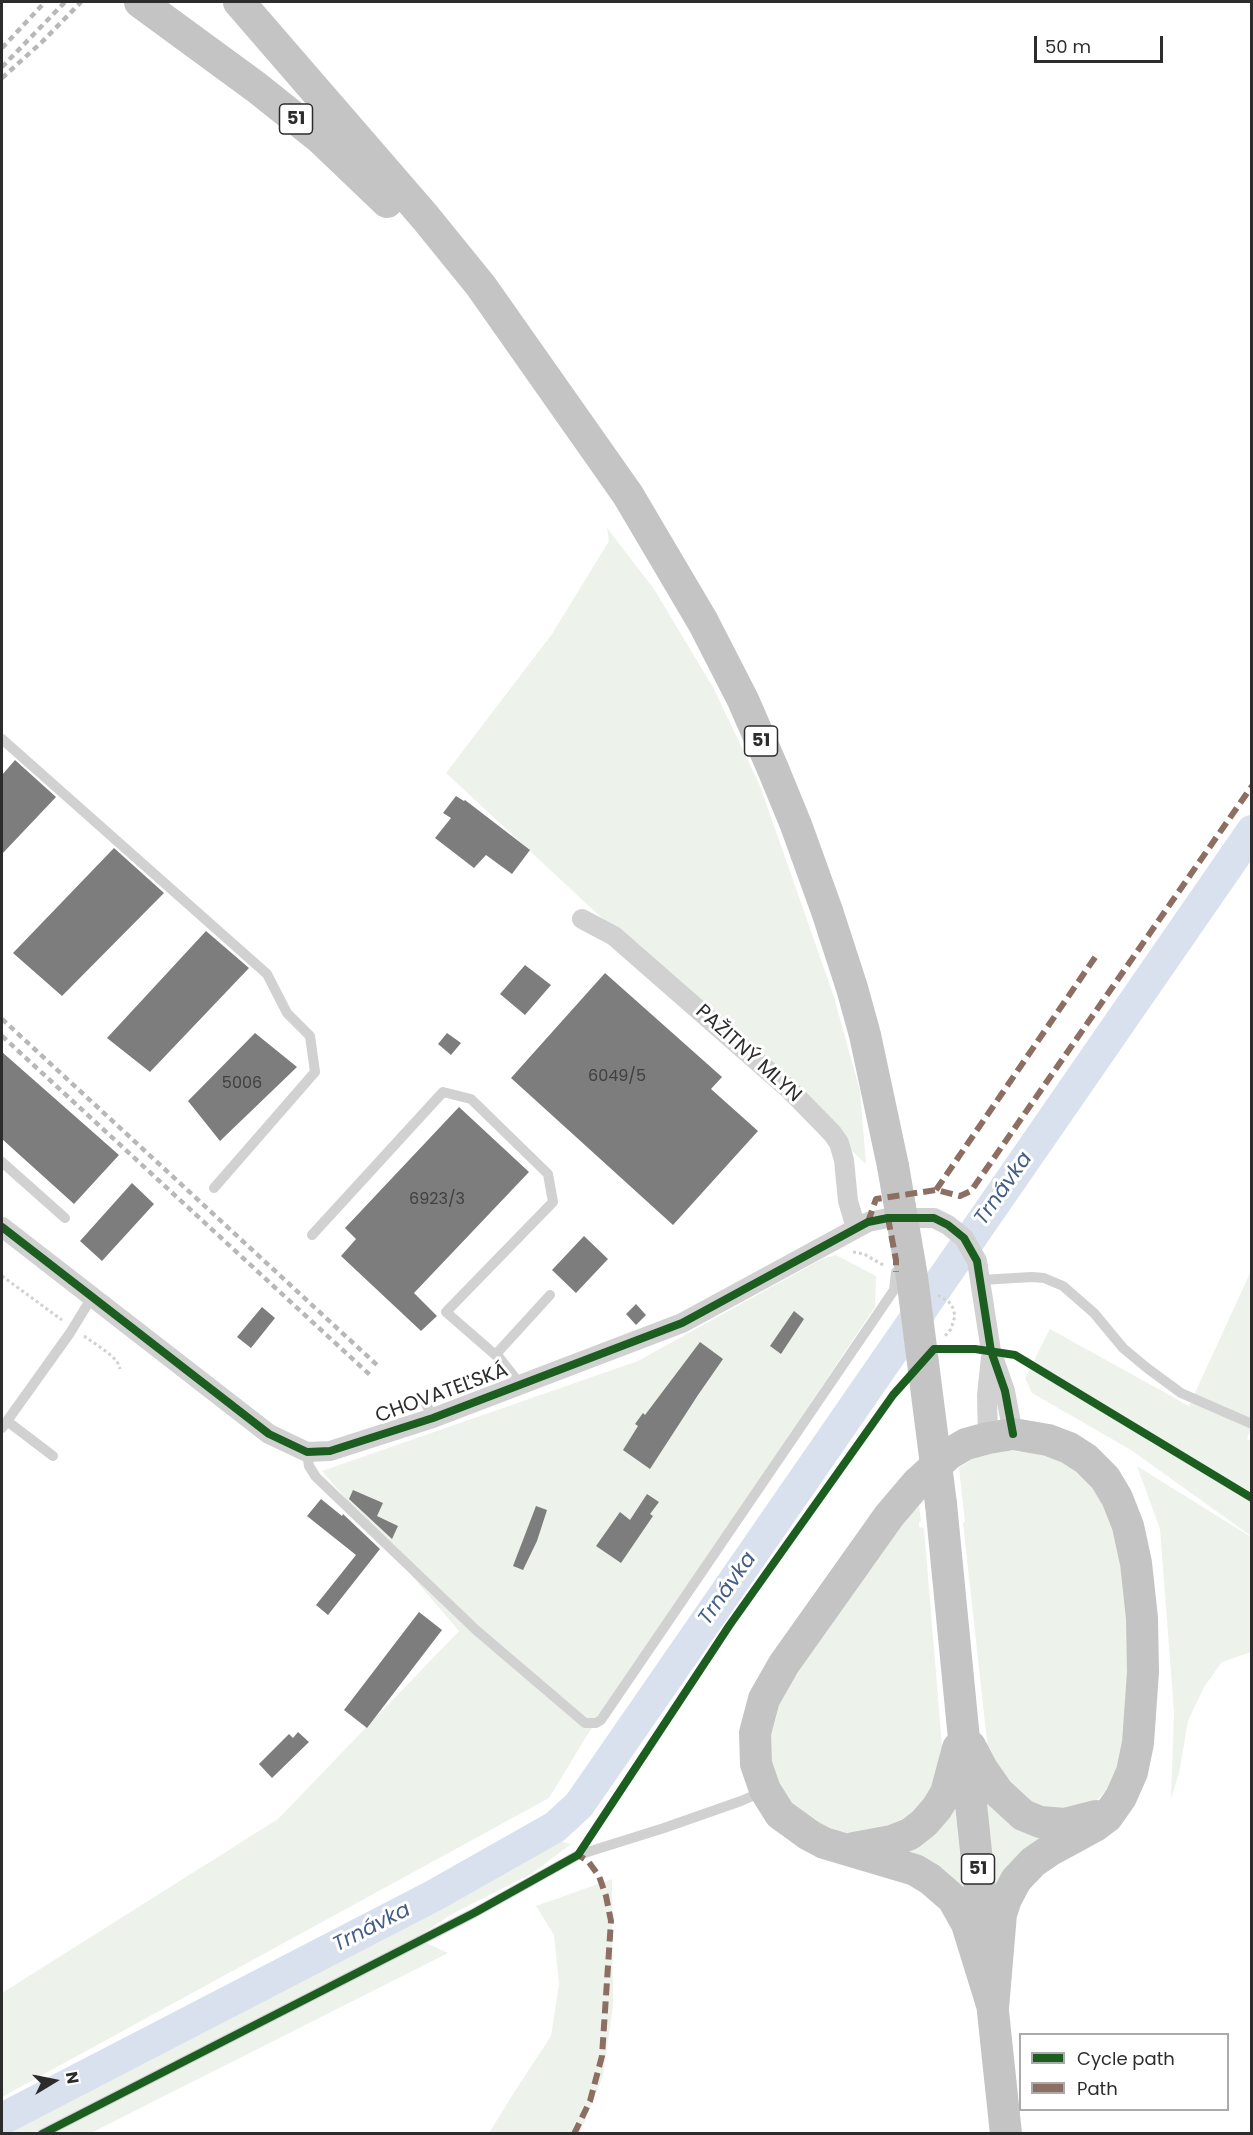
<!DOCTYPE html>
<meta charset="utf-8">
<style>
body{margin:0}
#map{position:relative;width:1253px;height:2135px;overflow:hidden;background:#fff;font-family:Poppins,sans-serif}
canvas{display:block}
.frame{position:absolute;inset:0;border:3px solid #2c2c2c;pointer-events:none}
.legend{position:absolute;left:1019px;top:2033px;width:210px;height:78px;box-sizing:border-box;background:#fff;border:2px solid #ababab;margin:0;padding:8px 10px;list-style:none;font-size:18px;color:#2c2c2c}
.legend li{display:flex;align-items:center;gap:12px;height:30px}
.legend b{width:30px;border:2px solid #ababab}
.north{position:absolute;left:24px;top:2051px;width:60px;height:60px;-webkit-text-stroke:4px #fff;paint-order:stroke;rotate:80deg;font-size:16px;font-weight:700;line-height:24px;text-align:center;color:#2c2c2c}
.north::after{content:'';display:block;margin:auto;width:21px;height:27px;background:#2c2c2c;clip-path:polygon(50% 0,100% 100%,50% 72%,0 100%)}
.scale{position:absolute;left:1034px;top:36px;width:129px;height:27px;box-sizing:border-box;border:3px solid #2c2c2c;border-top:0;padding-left:8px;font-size:18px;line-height:21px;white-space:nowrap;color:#2c2c2c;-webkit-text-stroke:4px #fff;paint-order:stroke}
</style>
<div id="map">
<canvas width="1253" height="2135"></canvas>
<div class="frame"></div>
<ul class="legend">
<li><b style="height:8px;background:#1b5e20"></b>Cycle path</li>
<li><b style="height:8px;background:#8d6e63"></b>Path</li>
</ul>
<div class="north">N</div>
<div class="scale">50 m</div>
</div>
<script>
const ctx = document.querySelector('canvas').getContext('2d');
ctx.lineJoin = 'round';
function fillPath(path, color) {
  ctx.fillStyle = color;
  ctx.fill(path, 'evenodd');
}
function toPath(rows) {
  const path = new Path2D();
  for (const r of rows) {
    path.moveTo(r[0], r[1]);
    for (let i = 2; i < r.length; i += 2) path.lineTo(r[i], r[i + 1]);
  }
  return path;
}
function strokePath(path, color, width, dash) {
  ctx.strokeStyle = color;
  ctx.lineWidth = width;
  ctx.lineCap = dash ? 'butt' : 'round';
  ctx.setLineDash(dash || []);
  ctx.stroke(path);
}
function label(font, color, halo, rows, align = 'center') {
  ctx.font = font + ' Poppins,sans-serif';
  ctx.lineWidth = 6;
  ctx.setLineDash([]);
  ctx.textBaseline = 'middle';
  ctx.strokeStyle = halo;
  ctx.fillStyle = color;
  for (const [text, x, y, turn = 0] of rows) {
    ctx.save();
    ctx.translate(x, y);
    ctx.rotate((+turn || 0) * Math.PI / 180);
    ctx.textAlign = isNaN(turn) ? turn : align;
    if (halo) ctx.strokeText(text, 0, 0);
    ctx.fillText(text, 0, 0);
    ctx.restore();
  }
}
fillPath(toPath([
 [607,528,654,589,714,689,760,786,834,997,860,1091,866,1164,446,773,552,634,609,541],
 [836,1255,876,1276,875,1307,586,1737,549,1798,2,2097,2,1993,278,1819,459,1631,322,1471,638,1361,822,1259],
 [1251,1271,1252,1426,1247,1439,1252,1442,1251,1536,1131,1450,1032,1393,1025,1378,1050,1329,1189,1406],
 [1005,1450,1040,1454,1068,1465,1091,1484,1109,1514,1121,1550,1132,1678,1122,1755,1109,1787,1092,1805,1051,1815,1012,1796,988,1750,963,1523,965,1522,959,1468,977,1456],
 [1137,1466,1251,1537,1251,1652,1222,1662,1204,1687,1188,1721,1179,1773,1171,1799,1174,1712,1160,1529],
 [918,1498,921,1521,919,1522,919,1527,924,1528,943,1758,925,1806,883,1834,846,1834,806,1819,783,1795,770,1764,766,1727,780,1688],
 [986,1795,1056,1834,995,1891],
 [954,1797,965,1900,890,1850],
 [555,1840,571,1844,533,1873,452,1914,416,1938,448,1953,91,2133,7,2134,227,2017,399,1931],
 [612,1879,613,2006,603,2076,580,2133,489,2133,515,2091,551,2036,559,1984,554,1935,536,1906]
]), '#edf2eb');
strokePath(toPath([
 [2,2119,433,1896,555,1827,579,1805,1252,831]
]), '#d9e1ee', 32);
fillPath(toPath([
 [15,760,56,797,2,854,2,775],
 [456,796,464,801,465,800,530,850,512,874,486,855,474,868,435,838,451,818,443,813],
 [114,848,164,893,62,996,13,953],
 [206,931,249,968,150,1072,107,1038],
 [525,965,551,985,525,1015,500,994],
 [605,973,722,1077,711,1089,758,1131,673,1225,511,1078],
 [255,1033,297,1067,220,1141,188,1101],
 [447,1033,461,1043,451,1055,438,1044],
 [2,1052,119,1155,74,1204,2,1139],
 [459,1107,529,1172,414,1293,437,1316,421,1331,341,1256,356,1239,345,1228],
 [132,1183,154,1204,102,1261,80,1241],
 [584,1236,608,1259,576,1293,552,1270],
 [636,1304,646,1315,636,1325,626,1314],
 [262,1307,275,1318,251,1348,237,1337],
 [794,1311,804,1319,781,1354,770,1346],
 [700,1342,723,1359,698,1395,650,1469,623,1450,638,1426,635,1424,643,1413,645,1415],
 [353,1490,383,1503,377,1516,398,1526,392,1539,349,1499],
 [647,1494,659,1502,650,1514,653,1516,621,1563,596,1546,620,1512,630,1520],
 [321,1499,342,1516,343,1514,380,1549,328,1615,316,1605,356,1555,307,1516],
 [536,1506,547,1510,537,1541,523,1570,513,1566],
 [419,1612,442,1630,367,1728,344,1710],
 [298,1732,309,1742,272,1778,259,1764,289,1734,293,1738]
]), '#7d7d7d');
strokePath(toPath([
 [853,1252,864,1254,885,1266],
 [2,1276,62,1320],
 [938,1295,949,1302,953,1308,955,1316,951,1329,944,1337],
 [84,1336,107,1352,117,1361,120,1369],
 [944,1349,974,1349],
 [590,1836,729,1626,902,1385]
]), '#d1d1d1', 3, [3, 3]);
strokePath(toPath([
 [2,739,267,974,287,1013,310,1036,315,1072,214,1188],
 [2,1162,65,1218],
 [312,1235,443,1092,471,1099,548,1174,553,1202,446,1312,500,1359],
 [981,1280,1032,1277,1044,1278,1063,1286,1094,1313,1123,1348,1147,1368,1181,1393,1252,1424],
 [520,1384,498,1356,498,1352,550,1295],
 [425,1402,433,1418],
 [7,1421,53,1456],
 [2,1428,70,1333,92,1297],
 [307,1452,309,1466,316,1477,476,1630,585,1723,596,1723,601,1720,894,1290,896,1272],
 [42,2134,474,1913,578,1855,664,1828,741,1801,764,1791]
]), '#d1d1d1', 10);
strokePath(toPath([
 [582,919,614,936,790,1090,832,1133,839,1143,844,1160,848,1201,856,1228],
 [2,1227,269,1434,307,1452,330,1451,433,1418,682,1323,868,1222,888,1218,934,1218,948,1225,964,1238,977,1261,991,1351,1005,1391,1013,1434],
 [988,1438,987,1395,991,1357]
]), '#d1d1d1', 20);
strokePath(toPath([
 [140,2,256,87,320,138,387,202],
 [239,2,425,217,481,286,628,495,703,622,743,700,773,769,796,825,827,911,852,988,865,1035,893,1166],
 [1013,1434,1048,1440,1069,1448,1086,1459,1105,1478,1117,1498,1128,1526,1136,1563,1142,1618,1143,1672,1138,1743,1132,1772,1121,1797,1107,1817,1095,1826,1049,1851,1033,1862,1016,1880,1006,1899,1001,1914,993,2008,967,1924,953,1899,930,1879,915,1870,824,1843,809,1835,780,1814,765,1790,756,1764,755,1733,764,1699,784,1664,889,1516,917,1483,949,1454,966,1444,988,1438,1013,1434],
 [941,1504,963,1729,1006,2134],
 [970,1746,982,1769,998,1792,1023,1815,1040,1822,1065,1824,1096,1816],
 [854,1848,892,1841,910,1834,924,1823,937,1808,946,1793,958,1748]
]), '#c4c4c4', 32);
strokePath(toPath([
 [2,48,45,2],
 [2,67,65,2],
 [2,78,42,42,81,2],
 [2,1019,377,1365],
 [2,1036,370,1375]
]), '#b8b8b8', 4.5, [6, 4.5]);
strokePath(toPath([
 [893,1166,912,1277,941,1504]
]), '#c4c4c4', 32);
strokePath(toPath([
 [936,1190,1098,953],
 [888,1218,896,1260,896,1272],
 [868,1222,876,1199,936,1190,960,1196,971,1191,1252,786],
 [574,2134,590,2101,602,2056,611,1921,606,1896,599,1876,588,1861,578,1855]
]), '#8d6e63', 6, [12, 6]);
strokePath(toPath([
 [2,1227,269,1434,307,1452,330,1451,433,1418,682,1323,868,1222,888,1218,934,1218,948,1225,964,1238,977,1261,991,1351,1005,1391,1013,1434],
 [42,2134,474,1913,578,1855,729,1626,893,1395,934,1349,975,1349,1015,1355,1252,1498]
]), '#1b5e20', 8);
label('16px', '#404040', null, [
 ["6049/5",617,1077],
 ["5006",242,1084],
 ["6923/3",437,1200]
]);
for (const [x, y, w] of [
 [296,119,33],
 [761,741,33],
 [978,1869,33]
]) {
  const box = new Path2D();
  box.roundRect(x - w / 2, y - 15, w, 30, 4.5);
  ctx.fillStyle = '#fff';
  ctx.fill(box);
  strokePath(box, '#2c2c2c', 1.5);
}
label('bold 18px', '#2c2c2c', null, [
 ["51",296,119],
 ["51",761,741],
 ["51",978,1869]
]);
label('20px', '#2c2c2c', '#fff', [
 ["PAŽITNÝ MLYN",748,1054,42],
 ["CHOVATEĽSKÁ",442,1394,-20]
]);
label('italic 21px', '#445d85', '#fff', [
 ["Trnávka",1004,1189,-55],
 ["Trnávka",728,1589,-55],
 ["Trnávka",372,1928,-27]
]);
</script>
